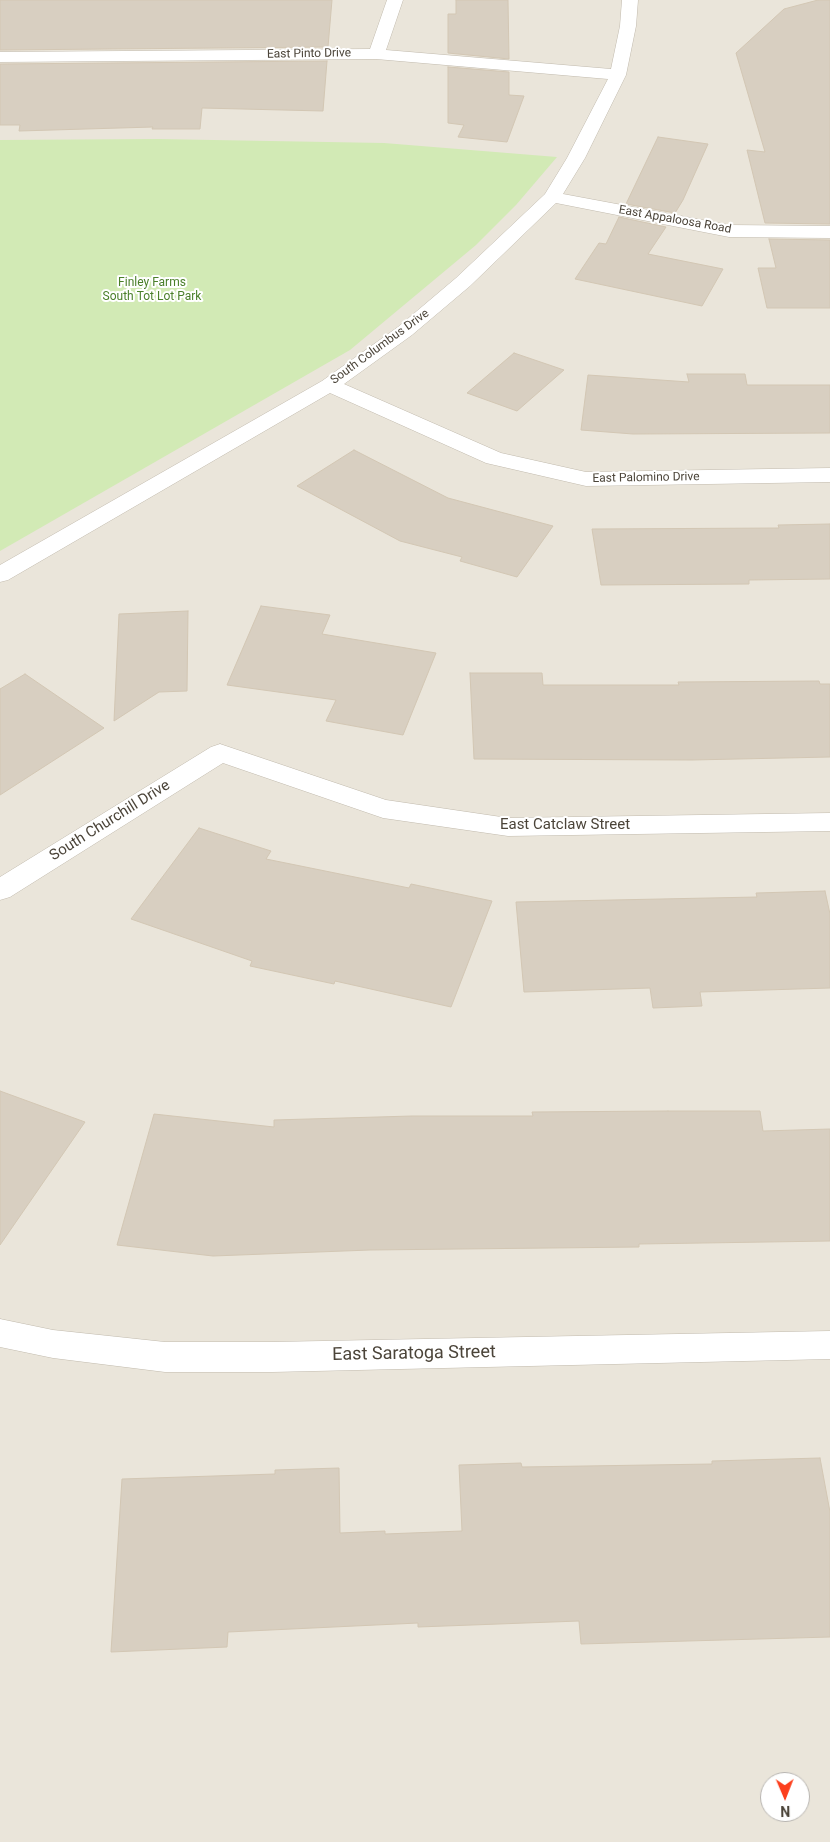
<!DOCTYPE html>
<style>
body{margin:0}
#map{position:relative;width:830px;height:1842px;overflow:hidden;background:#f6f3ec;font-family:Roboto,sans-serif}
canvas{display:block}
.north{position:absolute;left:760px;top:1772px;width:50px;height:50px;box-sizing:border-box;background:#fff;border:1px solid #b7b4b0;border-radius:50%;rotate:179deg;font-size:14px;font-weight:700;line-height:20px;text-align:center;color:#4b4439}
.north::after{content:'';display:block;margin:auto;width:18px;height:22px;background:#fc3f1d;clip-path:polygon(50% 0,100% 100%,50% 72%,0 100%)}
</style>
<div id="map">
<canvas width="830" height="1842"></canvas>
<div class="north">N</div>
</div>
<script>
const ctx = document.querySelector('canvas').getContext('2d');
ctx.lineJoin = 'round';
function fillPath(path, color) {
  ctx.fillStyle = color;
  ctx.fill(path, 'evenodd');
}
function toPath(rows) {
  const path = new Path2D();
  for (const r of rows) {
    path.moveTo(r[0], r[1]);
    for (let i = 2; i < r.length; i += 2) path.lineTo(r[i], r[i + 1]);
  }
  return path;
}
function strokePath(path, color, width, dash) {
  ctx.strokeStyle = color;
  ctx.lineWidth = width;
  ctx.lineCap = dash ? 'butt' : 'round';
  ctx.setLineDash(dash || []);
  ctx.stroke(path);
}
function label(font, color, halo, rows, align = 'center') {
  ctx.font = font + ' Roboto,sans-serif';
  ctx.lineWidth = 4;
  ctx.setLineDash([]);
  ctx.textBaseline = 'middle';
  ctx.strokeStyle = halo;
  ctx.fillStyle = color;
  for (const [text, x, y, turn = 0] of rows) {
    ctx.save();
    ctx.translate(x, y);
    ctx.rotate((+turn || 0) * Math.PI / 180);
    ctx.textAlign = isNaN(turn) ? turn : align;
    if (halo) ctx.strokeText(text, 0, 0);
    ctx.fillText(text, 0, 0);
    ctx.restore();
  }
}
fillPath(toPath([
 [0,0,830,0,830,1842,0,1842],
 [770,1782,800,1782,800,1812,770,1812]
]), '#eae5da');
fillPath(toPath([
 [157,139,384,143,557,157,516,205,476,245,350,350,0,551,0,140]
]), '#d2eab5');
const building = toPath([
 [0,0,332,0,328,47,0,50,0,0],
 [456,0,508,0,509,59,448,53,448,14,456,14,456,0],
 [818,0,830,0,830,224,765,223,747,150,765,152,736,53,784,9,818,0],
 [327,61,323,111,202,108,200,129,152,129,153,127,19,131,20,125,0,125,0,64,327,61],
 [448,67,509,72,509,95,524,96,507,142,458,137,464,125,448,123,448,67],
 [658,137,708,144,683,200,675,213,626,204,658,137],
 [619,217,666,227,648,254,723,269,702,306,575,279,599,243,606,244,619,217],
 [769,239,830,240,830,308,767,308,758,268,776,268,769,239],
 [514,353,564,370,517,411,467,393,514,353],
 [687,374,745,374,747,385,830,385,830,433,633,434,581,430,588,375,689,382,687,374],
 [354,450,448,498,553,526,517,577,460,561,462,557,400,541,297,486,354,450],
 [830,524,830,579,749,580,749,584,601,585,592,529,779,528,778,525,830,524],
 [261,606,330,615,322,634,436,653,403,735,326,721,336,700,227,685,261,606],
 [188,611,187,691,159,692,114,721,119,614,188,611],
 [470,673,542,673,543,685,679,685,678,682,819,681,820,684,830,684,830,757,692,760,474,759,470,673],
 [25,674,104,728,0,795,0,689,25,674],
 [199,828,271,851,266,859,409,888,411,884,492,901,451,1007,335,981,334,984,250,966,252,961,131,919,199,828],
 [825,891,830,914,830,988,700,992,702,1006,653,1008,650,988,524,992,516,902,757,897,756,893,825,891],
 [0,1091,85,1122,0,1245,0,1091],
 [668,1111,760,1111,763,1131,830,1129,830,1241,639,1244,639,1247,370,1250,213,1256,117,1245,154,1114,274,1127,274,1120,412,1116,533,1116,532,1112,668,1111],
 [820,1458,830,1512,830,1637,581,1644,579,1621,418,1627,418,1623,228,1632,227,1647,111,1652,122,1479,275,1474,275,1470,339,1468,340,1533,385,1531,385,1534,462,1531,459,1465,521,1463,522,1467,712,1464,712,1461,820,1458]
]);
fillPath(building, '#d8cfc1');
strokePath(building, '#d3c7b4', 1);
const minor = toPath([
 [387,0,403,0,386,50,611,69,620,26,622,0,638,0,636,26,626,75,585,158,563,194,729,225,830,226,830,238,729,237,556,203,470,286,412,335,344,384,501,453,586,472,830,468,830,482,586,486,486,463,330,393,8,580,0,582,0,565,322,381,398,327,456,278,545,194,567,158,608,79,376,59,0,62,0,52,370,49,387,0],
 [220,744,386,800,508,818,830,813,830,831,508,836,383,818,223,763,10,897,0,900,0,877,211,747,220,744],
 [0,1319,53,1330,165,1342,272,1342,830,1331,830,1359,272,1372,165,1372,53,1358,0,1347,0,1319]
]);
strokePath(minor, '#c2bbae', 1);
fillPath(minor, '#fff');
label('12px', '#4b4439', '#fff', [
 ["East Pinto Drive",309,54,-1],
 ["East Appaloosa Road",675,220,10],
 ["South Columbus Drive",380,347,-36],
 ["East Palomino Drive",646,478,-1]
]);
label('12px', '#4a7f2a', '#fff', [
 ["Finley Farms",152,283],
 ["South Tot Lot Park",152,297]
]);
label('15px', '#4b4439', '#fff', [
 ["South Churchill Drive",110,821,-32],
 ["East Catclaw Street",565,825]
]);
label('18px', '#4b4439', '#fff', [
 ["East Saratoga Street",414,1354,-1]
]);
</script>
